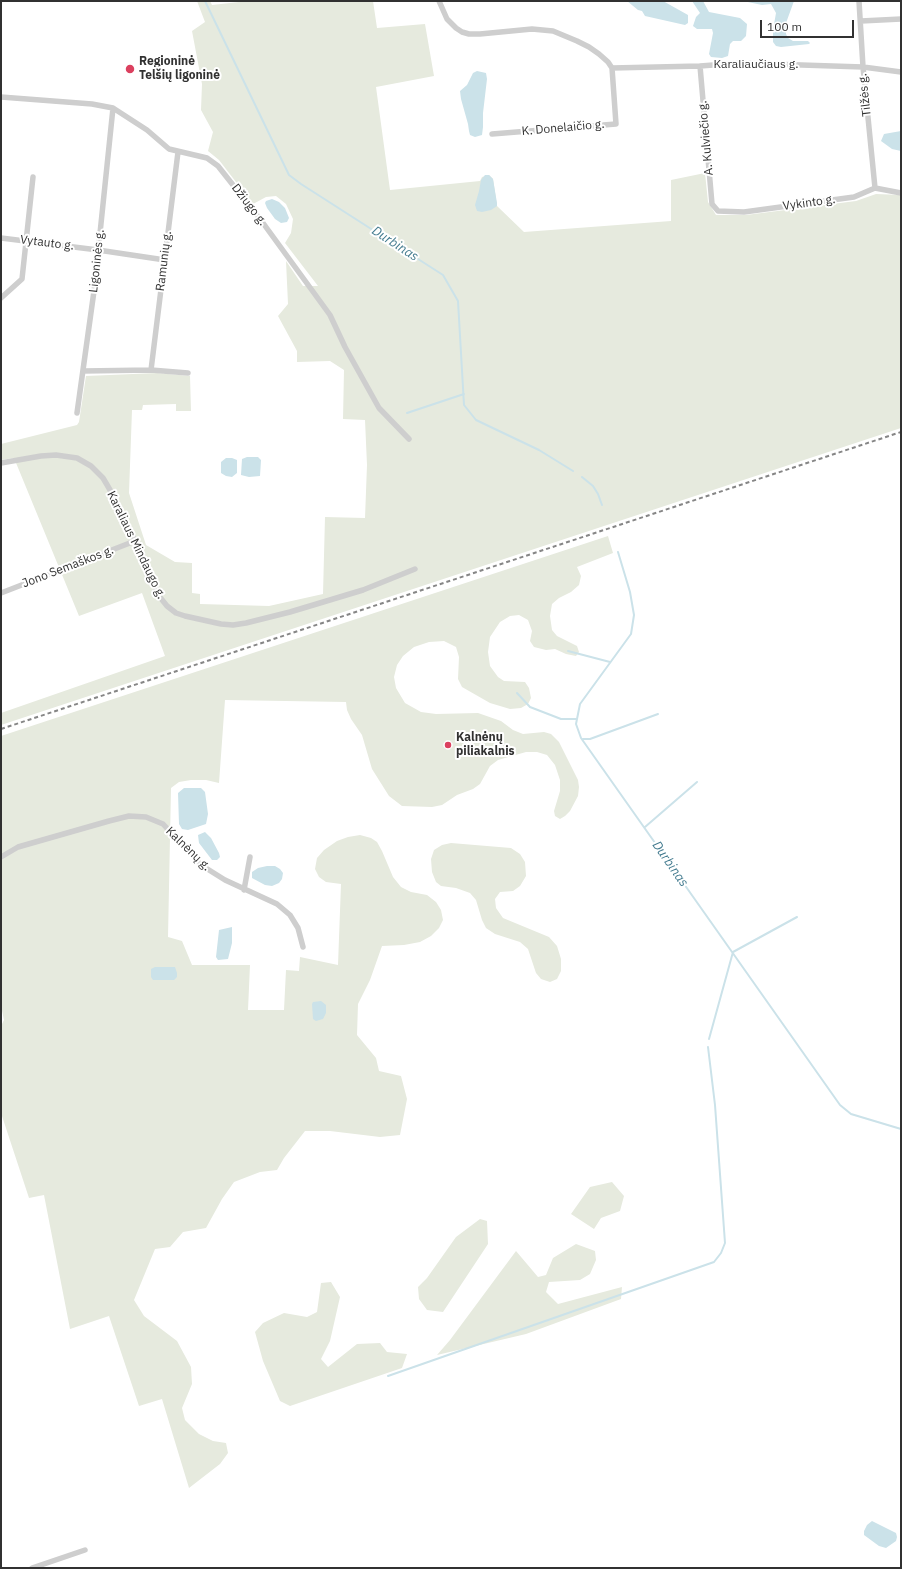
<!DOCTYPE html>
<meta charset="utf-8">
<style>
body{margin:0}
#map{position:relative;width:902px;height:1569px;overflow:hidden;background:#fff;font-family:"IBM Plex Sans",sans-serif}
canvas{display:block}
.frame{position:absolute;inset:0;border:2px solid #313131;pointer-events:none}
.scale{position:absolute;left:760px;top:20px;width:94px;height:18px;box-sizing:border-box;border:2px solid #313131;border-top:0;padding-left:5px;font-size:12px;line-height:14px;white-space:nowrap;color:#313131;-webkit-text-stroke:3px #fff;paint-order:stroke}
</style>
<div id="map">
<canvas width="902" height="1569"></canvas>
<div class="frame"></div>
<div class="scale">100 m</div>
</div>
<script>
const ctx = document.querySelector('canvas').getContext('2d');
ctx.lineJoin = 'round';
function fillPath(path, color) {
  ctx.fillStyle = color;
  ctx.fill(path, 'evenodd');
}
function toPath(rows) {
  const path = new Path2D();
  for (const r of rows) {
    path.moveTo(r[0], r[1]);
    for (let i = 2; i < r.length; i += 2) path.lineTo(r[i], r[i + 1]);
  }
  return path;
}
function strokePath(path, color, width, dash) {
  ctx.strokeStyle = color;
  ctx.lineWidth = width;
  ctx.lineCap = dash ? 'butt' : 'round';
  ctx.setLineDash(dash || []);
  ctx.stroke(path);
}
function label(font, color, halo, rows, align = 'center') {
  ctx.font = font + ' "IBM Plex Sans",sans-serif';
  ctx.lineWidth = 4;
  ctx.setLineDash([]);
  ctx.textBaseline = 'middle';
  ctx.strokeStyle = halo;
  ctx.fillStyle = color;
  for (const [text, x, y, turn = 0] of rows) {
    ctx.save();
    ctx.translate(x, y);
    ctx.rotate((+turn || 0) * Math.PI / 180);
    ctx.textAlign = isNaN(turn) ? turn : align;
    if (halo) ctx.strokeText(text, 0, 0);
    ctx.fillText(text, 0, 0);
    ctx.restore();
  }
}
fillPath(toPath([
 [197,1,210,1,212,5,248,1,373,1,377,28,425,24,434,76,376,87,390,190,480,181,482,177,489,175,493,179,497,206,524,232,671,221,671,180,705,173,708,202,716,215,746,215,856,201,876,194,901,195,901,428,1,725,1,713,165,656,142,593,79,616,14,458,1,460,1,444,77,425,79,422,86,376,157,373,190,376,191,411,176,411,176,404,143,405,142,410,132,410,129,493,146,545,175,562,192,563,192,593,200,594,200,604,269,606,323,594,325,517,365,518,367,465,365,420,343,419,344,370,330,361,297,362,297,351,278,316,288,304,286,261,303,286,318,286,285,243,291,233,293,219,286,204,276,196,266,197,253,204,219,160,208,151,213,132,201,110,202,84,192,31,205,22],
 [608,536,613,553,577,567,581,576,579,585,571,592,559,598,552,604,550,616,552,630,557,636,577,646,579,652,576,656,566,654,555,649,546,650,534,647,530,641,532,631,528,620,519,615,510,616,500,622,490,637,488,652,490,666,498,677,504,681,525,682,529,688,531,698,528,704,521,708,510,709,490,703,462,687,458,679,459,657,456,647,444,641,429,642,414,647,403,656,397,665,394,677,396,688,405,703,421,712,436,714,478,713,501,721,513,730,523,734,544,732,551,734,559,742,578,780,579,787,578,796,570,811,565,816,560,819,555,816,554,811,560,791,560,780,555,765,547,755,537,752,526,752,498,760,490,766,480,784,473,789,457,795,442,805,432,807,402,806,389,796,372,769,362,735,351,719,347,710,346,702,225,700,219,783,206,780,191,780,179,782,171,788,168,937,182,941,192,965,250,965,248,1010,284,1010,286,970,299,971,300,957,338,965,341,884,326,882,319,877,315,869,317,858,324,850,337,841,348,837,360,835,371,838,377,842,382,851,393,877,401,887,411,892,427,895,436,902,441,910,443,920,439,928,431,936,420,942,404,945,382,946,370,980,358,1004,357,1035,376,1058,379,1071,401,1076,407,1099,400,1135,380,1137,330,1131,305,1131,284,1158,277,1170,260,1172,234,1182,222,1199,206,1228,183,1232,170,1247,155,1249,134,1300,144,1316,177,1341,191,1367,192,1384,182,1408,185,1420,199,1434,213,1441,226,1443,228,1453,220,1464,189,1488,162,1399,139,1406,109,1316,70,1329,44,1195,29,1198,1,1113,1,1026,4,1020,1,1006,1,736],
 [451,843,511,848,520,854,525,862,526,876,520,886,513,891,500,892,495,899,496,908,503,918,549,937,557,946,561,959,561,971,557,979,550,982,541,979,536,973,528,949,520,942,495,934,486,928,482,920,476,900,470,893,456,888,441,886,436,882,432,872,431,859,434,850,442,845],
 [612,1182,624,1196,620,1211,601,1218,594,1229,571,1214,590,1187],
 [480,1219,487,1221,488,1244,443,1312,427,1310,419,1299,418,1287,427,1278,456,1237],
 [576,1244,595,1251,596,1260,590,1274,580,1280,549,1282,546,1292,558,1304,622,1287,621,1299,526,1334,437,1355,450,1340,516,1251,538,1277,546,1275,553,1258],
 [331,1282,340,1297,330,1341,321,1359,328,1367,357,1344,380,1343,387,1352,407,1354,402,1368,290,1406,280,1401,263,1361,255,1332,263,1323,284,1313,307,1317,317,1312,321,1283]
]), '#e6eade');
fillPath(toPath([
 [627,1,663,1,688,15,688,23,685,25,645,16,642,11,638,10],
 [692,1,703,1,709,12,740,18,747,24,746,36,741,41,733,41,730,44,728,56,722,58,711,57,709,54,713,33,712,29,697,29,693,26,696,17,700,13],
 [743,1,794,1,786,23,786,34,788,38,793,41,808,41,810,43,809,44,781,47,776,46,773,42,773,30,776,13,771,4,762,5],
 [477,71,486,73,487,79,483,113,483,127,482,135,475,137,470,135,469,131,468,124,461,99,460,91,467,85,473,73],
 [901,131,901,151,892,149,881,141,884,134],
 [485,175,489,175,493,179,497,203,497,206,491,210,482,212,477,211,475,205,479,191,481,180],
 [272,199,279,202,285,208,289,218,287,222,281,223,275,219,267,208,265,203,266,201],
 [247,457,258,457,261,460,260,476,249,477,241,475,242,459],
 [226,458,232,458,237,460,237,473,232,477,226,476,221,473,221,462],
 [184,788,201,788,205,792,208,814,206,824,188,830,182,829,179,824,178,793],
 [205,832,211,838,219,853,220,857,217,860,212,860,199,843,198,835],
 [267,866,275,866,280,869,283,873,282,879,279,883,272,886,265,885,252,878,252,872,258,868],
 [232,927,232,943,228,959,218,960,216,957,219,930],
 [155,967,175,967,177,973,177,977,174,980,153,980,151,977,151,969],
 [321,1001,326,1005,326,1013,323,1019,316,1021,313,1019,312,1004,313,1002],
 [872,1521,896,1533,897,1537,896,1541,886,1548,879,1546,864,1535,864,1531,867,1525]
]), '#cbe2e9');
strokePath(toPath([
 [205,1,289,175,301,184,443,275,458,301,464,405,476,420,539,450,573,471],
 [407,413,464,394],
 [582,477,593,486,598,494,602,505],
 [618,552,630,592,634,615,631,634,580,704,576,724,581,738,840,1105,851,1114,901,1129],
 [568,651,610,662],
 [517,693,530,707,561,719,576,719],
 [583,739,590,739,658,714],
 [645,827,697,782],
 [709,1039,733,952,797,917],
 [388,1376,714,1262,721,1253,725,1243,715,1105,708,1047]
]), '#cbe2e9', 2);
strokePath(toPath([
 [439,1,447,19,456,28,462,32,469,34,480,34,532,29,553,31,577,41,589,47,599,54,608,62,612,68,616,124,492,134],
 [859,1,863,67,875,188],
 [861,21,901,19],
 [700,66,712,204,718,211,744,212,854,197,875,188,901,193],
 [612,68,700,66,740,63,863,67,901,72],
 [1,97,92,104,113,108,147,130,169,149,207,158,218,166,263,223,330,315,345,347,379,408,409,439],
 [1,238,98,250,165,260],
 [1,298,22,279,33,177],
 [151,370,178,152],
 [83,371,151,370,188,373],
 [77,413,94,291,113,108],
 [1,463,41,456,56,455,77,458,91,466,103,478,113,495,135,541,159,596,167,606,176,613,185,616,221,624,233,625,246,623,290,612,363,590,415,569],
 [1,593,135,541],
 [1,857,18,847,109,821,129,816,146,817,163,824,201,865,225,880,277,904,290,915,298,928,303,947],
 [244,890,250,857],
 [32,1568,85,1550]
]), '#cecece', 5.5);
strokePath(toPath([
 [1,729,901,432]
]), '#868686', 2, [4, 3]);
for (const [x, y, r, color] of [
 [130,69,5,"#db405f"],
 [448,745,4,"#db405f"]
]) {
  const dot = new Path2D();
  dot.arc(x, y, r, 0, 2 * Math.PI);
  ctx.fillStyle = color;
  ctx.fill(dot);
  strokePath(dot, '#fff', 1.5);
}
label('bold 12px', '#313131', '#fff', [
 ["Regioninė",139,62],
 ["Telšių ligoninė",139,76],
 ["Kalnėnų",456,738],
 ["piliakalnis",456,752]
], 'left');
label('12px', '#313131', '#fff', [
 ["Karaliaučiaus g.",756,65],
 ["Tilžės g.",865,95,-96],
 ["K. Donelaičio g.",563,128,-5],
 ["A. Kulviečio g.",706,138,-95],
 ["Vykinto g.",809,203,-8],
 ["Džiugo g.",249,205,52],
 ["Vytauto g.",47,243,7],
 ["Ligoninės g.",97,261,-84],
 ["Ramunių g.",164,261,-83],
 ["Karaliaus Mindaugo g.",136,545,64],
 ["Jono Semaškos g.",68,567,-21],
 ["Kalnėnų g.",188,849,44]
]);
label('italic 13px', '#437b8f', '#fff', [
 ["Durbinas",395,244,33],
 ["Durbinas",670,864,55]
]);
</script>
